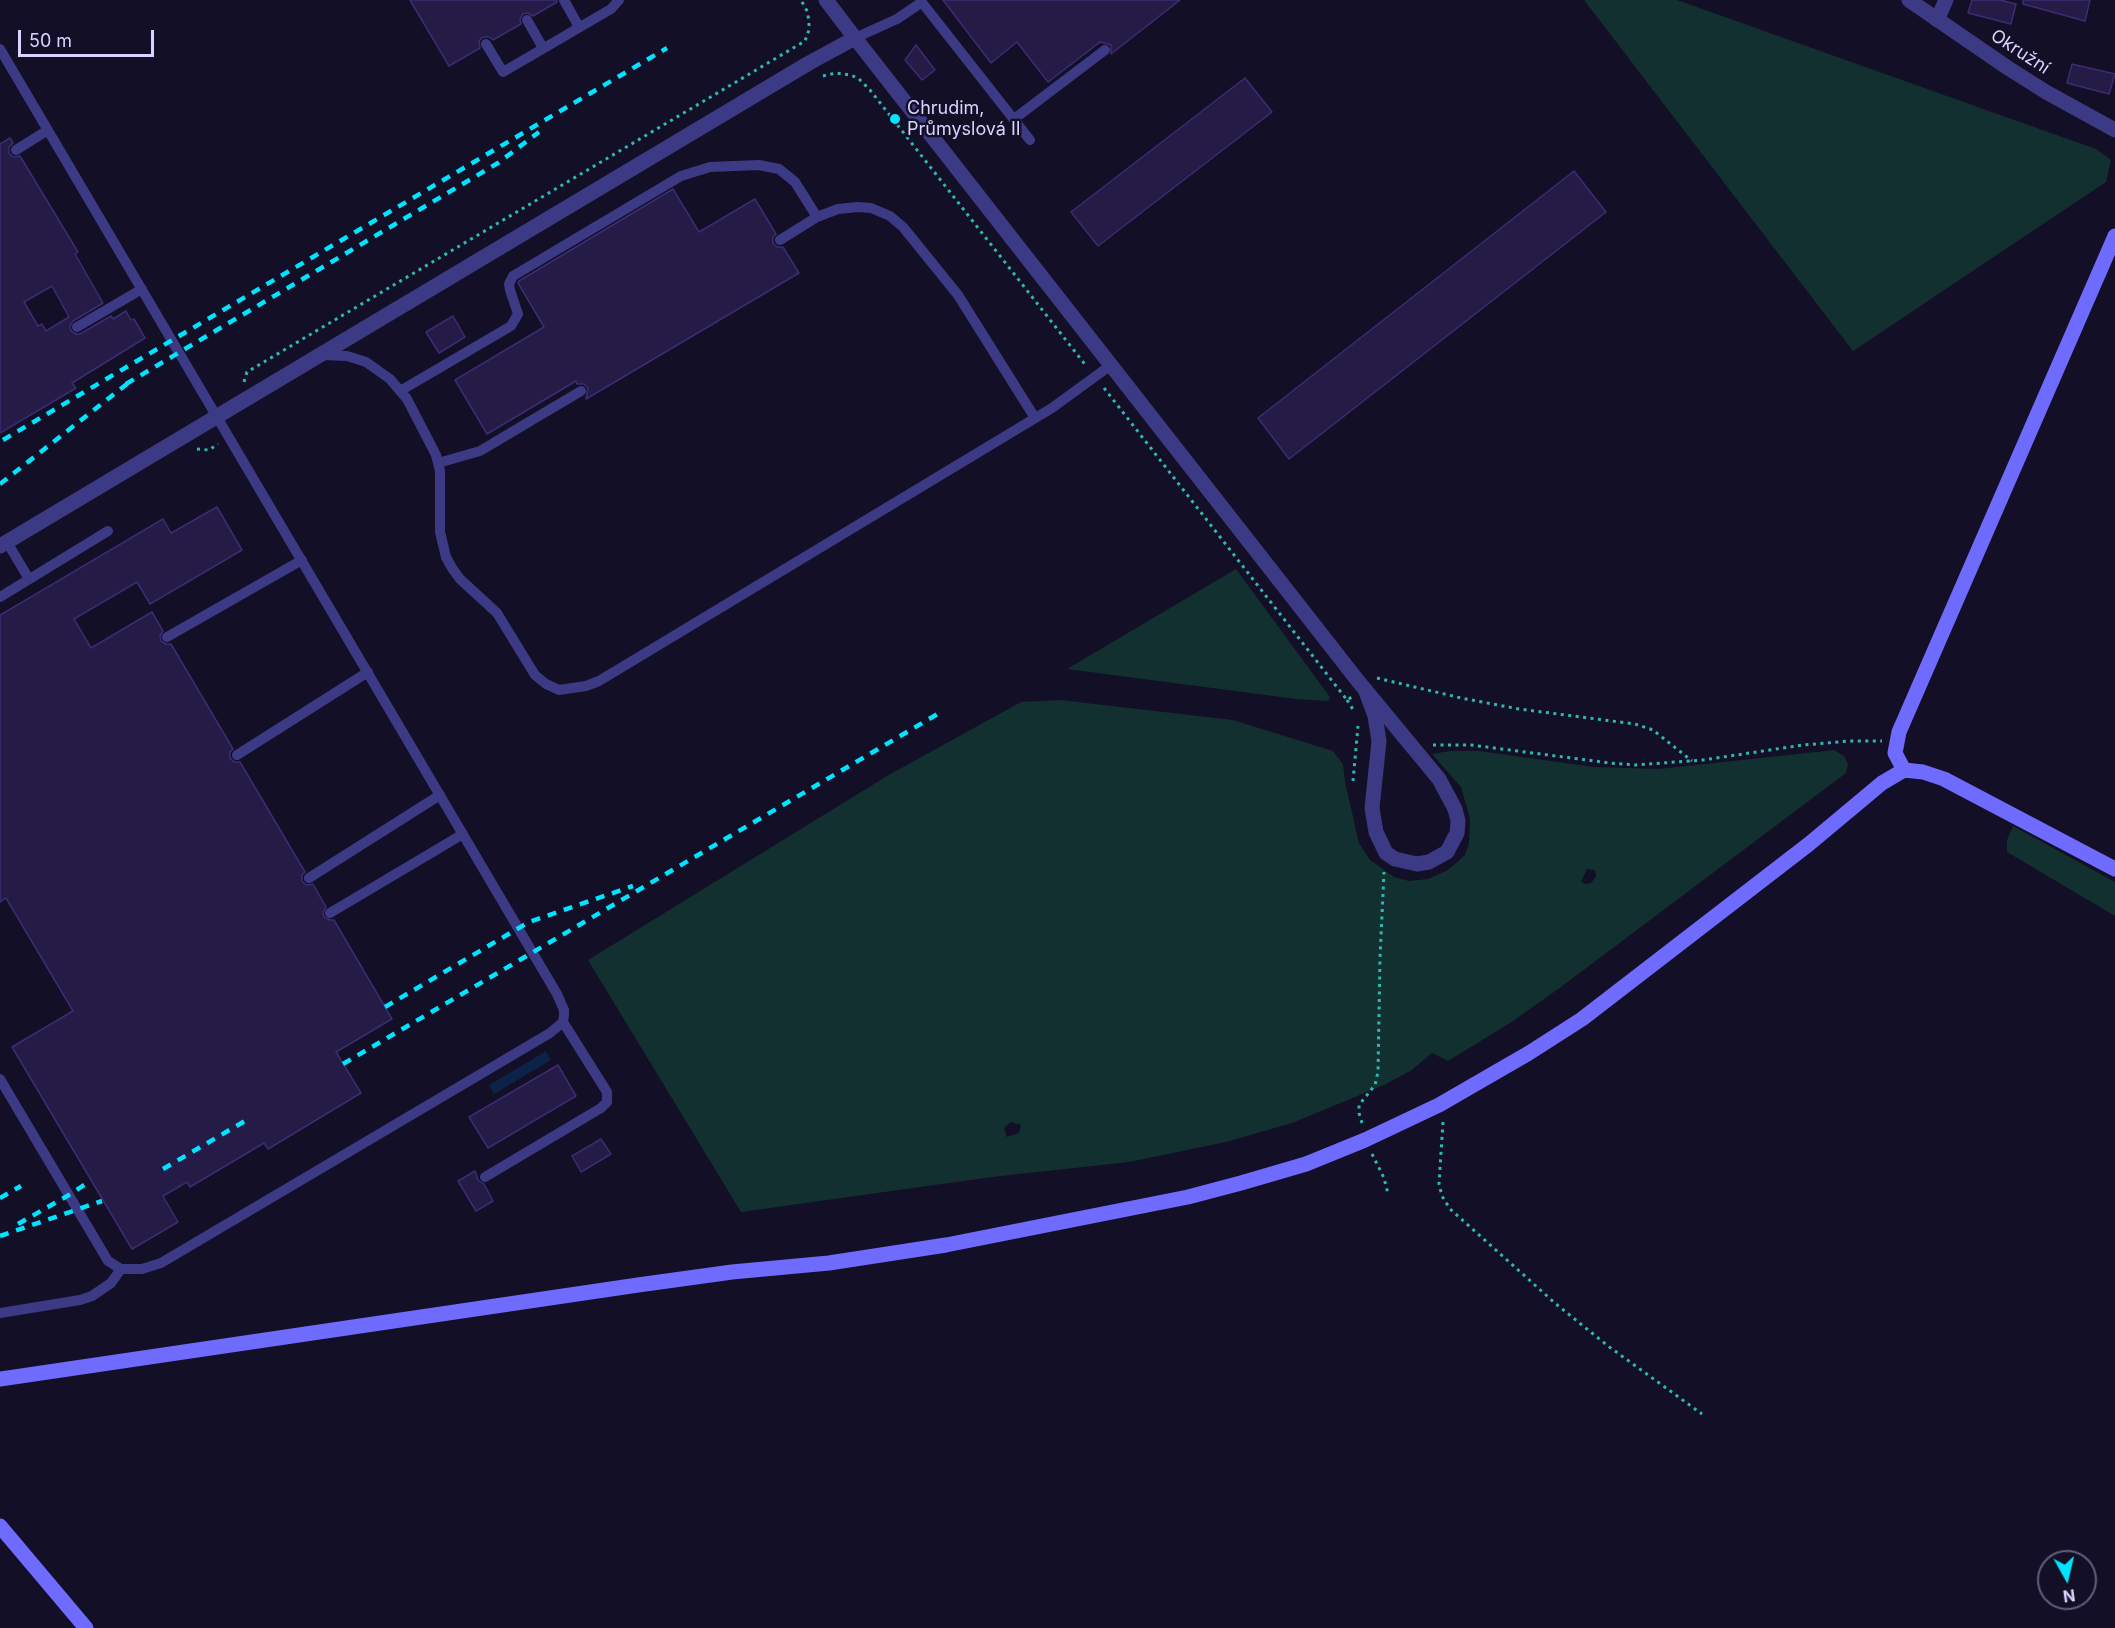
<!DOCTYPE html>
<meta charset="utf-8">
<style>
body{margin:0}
#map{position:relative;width:2115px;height:1628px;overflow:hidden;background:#130f26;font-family:Inter,sans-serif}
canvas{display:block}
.north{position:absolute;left:2037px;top:1550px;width:60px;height:60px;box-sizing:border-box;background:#130f26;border:2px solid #625e7d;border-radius:50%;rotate:172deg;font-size:16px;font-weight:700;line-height:24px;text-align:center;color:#d9d4ff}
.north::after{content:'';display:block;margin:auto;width:21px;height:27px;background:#00e5ff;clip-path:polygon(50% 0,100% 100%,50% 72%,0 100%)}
.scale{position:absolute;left:18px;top:30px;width:136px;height:27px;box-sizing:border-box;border:3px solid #d9d4ff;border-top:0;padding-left:8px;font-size:18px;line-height:21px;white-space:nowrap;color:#d9d4ff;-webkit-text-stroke:4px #130f26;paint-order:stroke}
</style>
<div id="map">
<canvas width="2115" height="1628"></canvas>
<div class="north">N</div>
<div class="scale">50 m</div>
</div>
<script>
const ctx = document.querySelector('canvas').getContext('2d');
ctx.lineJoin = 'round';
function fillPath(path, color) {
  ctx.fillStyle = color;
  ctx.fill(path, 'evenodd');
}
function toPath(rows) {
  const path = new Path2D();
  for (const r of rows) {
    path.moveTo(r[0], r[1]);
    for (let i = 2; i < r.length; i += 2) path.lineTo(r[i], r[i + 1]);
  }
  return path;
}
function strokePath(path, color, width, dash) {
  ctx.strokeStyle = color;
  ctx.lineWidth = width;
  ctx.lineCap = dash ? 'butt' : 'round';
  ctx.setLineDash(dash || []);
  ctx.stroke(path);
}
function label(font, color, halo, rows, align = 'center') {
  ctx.font = font + ' Inter,sans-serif';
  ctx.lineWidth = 5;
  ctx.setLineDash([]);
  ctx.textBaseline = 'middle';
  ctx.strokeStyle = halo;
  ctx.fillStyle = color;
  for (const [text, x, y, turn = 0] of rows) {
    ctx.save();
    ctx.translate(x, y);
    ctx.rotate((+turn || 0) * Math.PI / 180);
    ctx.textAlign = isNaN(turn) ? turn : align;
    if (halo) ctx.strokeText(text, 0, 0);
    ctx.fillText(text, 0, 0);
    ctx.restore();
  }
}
fillPath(toPath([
 [1584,0,1677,0,2096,149,2111,160,2106,182,1853,351],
 [1236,569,1330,697,1328,701,1296,699,1067,669],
 [1060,700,1233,720,1333,751,1343,764,1345,782,1359,843,1370,860,1394,877,1409,881,1428,879,1448,870,1465,855,1469,843,1470,819,1461,787,1432,754,1450,751,1479,751,1594,767,1659,769,1834,750,1844,756,1848,764,1846,773,1561,987,1510,1023,1448,1061,1432,1053,1412,1070,1384,1085,1292,1123,1226,1142,1129,1162,992,1177,741,1212,588,960,887,776,1021,702],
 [1587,869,1595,870,1596,877,1591,883,1586,884,1581,882],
 [1011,1122,1021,1125,1019,1133,1007,1137,1004,1128],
 [2013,826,2115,882,2115,916,2007,852,2007,840]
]), '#12302f');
fillPath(toPath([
 [546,1051,551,1060,494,1094,489,1085]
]), '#0c2248');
const building = toPath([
 [410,0,557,0,557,2,533,16,528,13,523,14,520,19,521,24,493,40,489,37,483,37,479,41,480,48,449,66,410,0],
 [943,0,1180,0,1111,54,1111,45,1100,42,1048,82,1017,42,991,63,943,0],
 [1972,0,2000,0,2016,4,2011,24,1968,13,1972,0],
 [2023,0,2090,0,2085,21,2023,4,2023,0],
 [916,45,935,70,922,80,905,60,916,45],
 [2072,64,2115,74,2109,94,2067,83,2072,64],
 [1245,78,1272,112,1098,246,1071,212,1245,78],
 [10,138,13,143,9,147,9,153,13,157,20,156,78,252,75,254,103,303,73,321,70,326,71,331,76,334,80,334,111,316,113,319,126,311,131,320,134,319,145,338,72,383,76,388,0,433,0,144,10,138],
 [52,286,69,317,46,331,42,324,38,326,24,302,52,286],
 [1574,171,1606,212,1289,459,1258,418,1574,171],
 [673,189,699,232,755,199,776,234,773,237,773,243,777,247,783,247,799,273,586,399,588,388,584,384,577,384,576,381,487,434,455,380,544,327,518,283,519,281,673,189],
 [453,316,465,337,439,353,426,332,453,316],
 [217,507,242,550,150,604,137,582,74,619,91,648,152,612,163,631,160,636,161,641,166,644,171,644,233,749,230,752,230,758,234,762,240,762,305,872,302,875,302,881,306,885,313,884,326,907,323,913,324,917,330,920,334,920,392,1019,336,1052,361,1093,268,1149,264,1143,190,1187,187,1182,163,1196,178,1222,132,1249,12,1047,73,1011,6,898,0,902,0,615,163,519,171,533,217,507],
 [558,1065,576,1096,488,1148,469,1117,558,1065],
 [601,1139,611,1154,581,1172,572,1156,601,1139],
 [475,1171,478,1180,484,1184,493,1201,476,1211,458,1181,475,1171]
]);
fillPath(building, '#241b47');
strokePath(building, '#3b2d73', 1.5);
strokePath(toPath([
 [823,76,836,73,850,75,858,78,870,90,1087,367],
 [244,382,247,372,805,41,809,30,809,21,807,11,801,0],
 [1104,388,1347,700,1352,697],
 [197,449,209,450,218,444],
 [1377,678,1461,698,1519,709,1635,724,1653,730,1692,761],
 [1347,700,1354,711],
 [1433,745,1471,745,1610,763,1635,765,1703,760,1803,745,1850,741,1882,741],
 [1353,781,1358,726],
 [1443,1122,1439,1184,1442,1196,1450,1209,1556,1304,1608,1346,1702,1414],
 [1362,1123,1359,1113,1359,1105,1375,1085,1378,1072,1380,958,1384,872],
 [1372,1154,1384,1178,1388,1194]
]), '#2fb8b0', 3, [3, 4.5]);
strokePath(toPath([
 [564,0,579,27],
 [920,0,1030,140],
 [527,20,543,48],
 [855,38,897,19,922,2],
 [486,44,503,72,611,9,619,0],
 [0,49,557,994,564,1010,564,1015,563,1022,550,1033,161,1263,142,1269,121,1269,108,1261,0,1079],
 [1014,119,1105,50],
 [16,150,48,130],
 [780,240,817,217,838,209,858,207,871,208,890,216,903,227,958,295,1035,418],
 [77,327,142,289],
 [322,355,347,356,366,362,390,379,407,399,436,455,440,471,440,532,446,557,452,568,460,579,497,613,535,675,546,684,559,690,586,686,599,681,1052,408,1111,365],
 [400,391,511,326,518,314,510,290,509,284,513,276,681,176,710,167,759,165,779,169,795,182,817,217],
 [438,463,480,451,581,391],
 [7,542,29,579],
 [0,597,108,531],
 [167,637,302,560],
 [237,755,368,672],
 [309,878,440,795],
 [330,913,463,834],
 [485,1177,601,1108,607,1102,607,1092,563,1022],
 [0,1313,80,1300,92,1296,111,1283,121,1269]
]), '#3d3a85', 10);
strokePath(toPath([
 [826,0,855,38],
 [1909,0,2008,68,2046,92,2115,130],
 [1937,20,1946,0],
 [0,546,809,63,855,38,1358,681,1439,779,1455,809,1458,821,1457,833,1447,852,1429,862,1417,864,1395,859,1386,853,1376,832,1372,808,1379,741,1375,716,1365,689]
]), '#3d3a85', 15);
strokePath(toPath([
 [1904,770,1895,753,1899,732,2115,236],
 [0,1379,638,1285,732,1272,829,1263,946,1245,1188,1197,1241,1183,1306,1164,1365,1140,1439,1105,1529,1053,1582,1019,1809,844,1882,783,1904,770,1923,772,1944,779,2115,869],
 [0,1526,86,1628]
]), '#6f6bff', 15);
strokePath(toPath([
 [126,384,498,163,539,132],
 [3,440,667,48],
 [0,484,132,380],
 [385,1007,529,922,633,886],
 [343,1064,941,712],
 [163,1169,250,1118],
 [0,1198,21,1186],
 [18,1224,69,1195,90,1181],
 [0,1236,102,1201]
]), '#00e5ff', 4.5, [9, 8]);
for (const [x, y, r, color] of [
 [895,119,6,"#00e5ff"]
]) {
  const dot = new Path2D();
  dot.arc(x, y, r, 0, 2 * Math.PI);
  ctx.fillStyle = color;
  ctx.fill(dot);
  strokePath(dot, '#130f26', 2);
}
label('18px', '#d9d4ff', '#130f26', [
 ["Okružní",2020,52,33]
]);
label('18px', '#d9d4ff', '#130f26', [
 ["Chrudim,",907,109],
 ["Průmyslová II",907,130]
], 'left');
</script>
